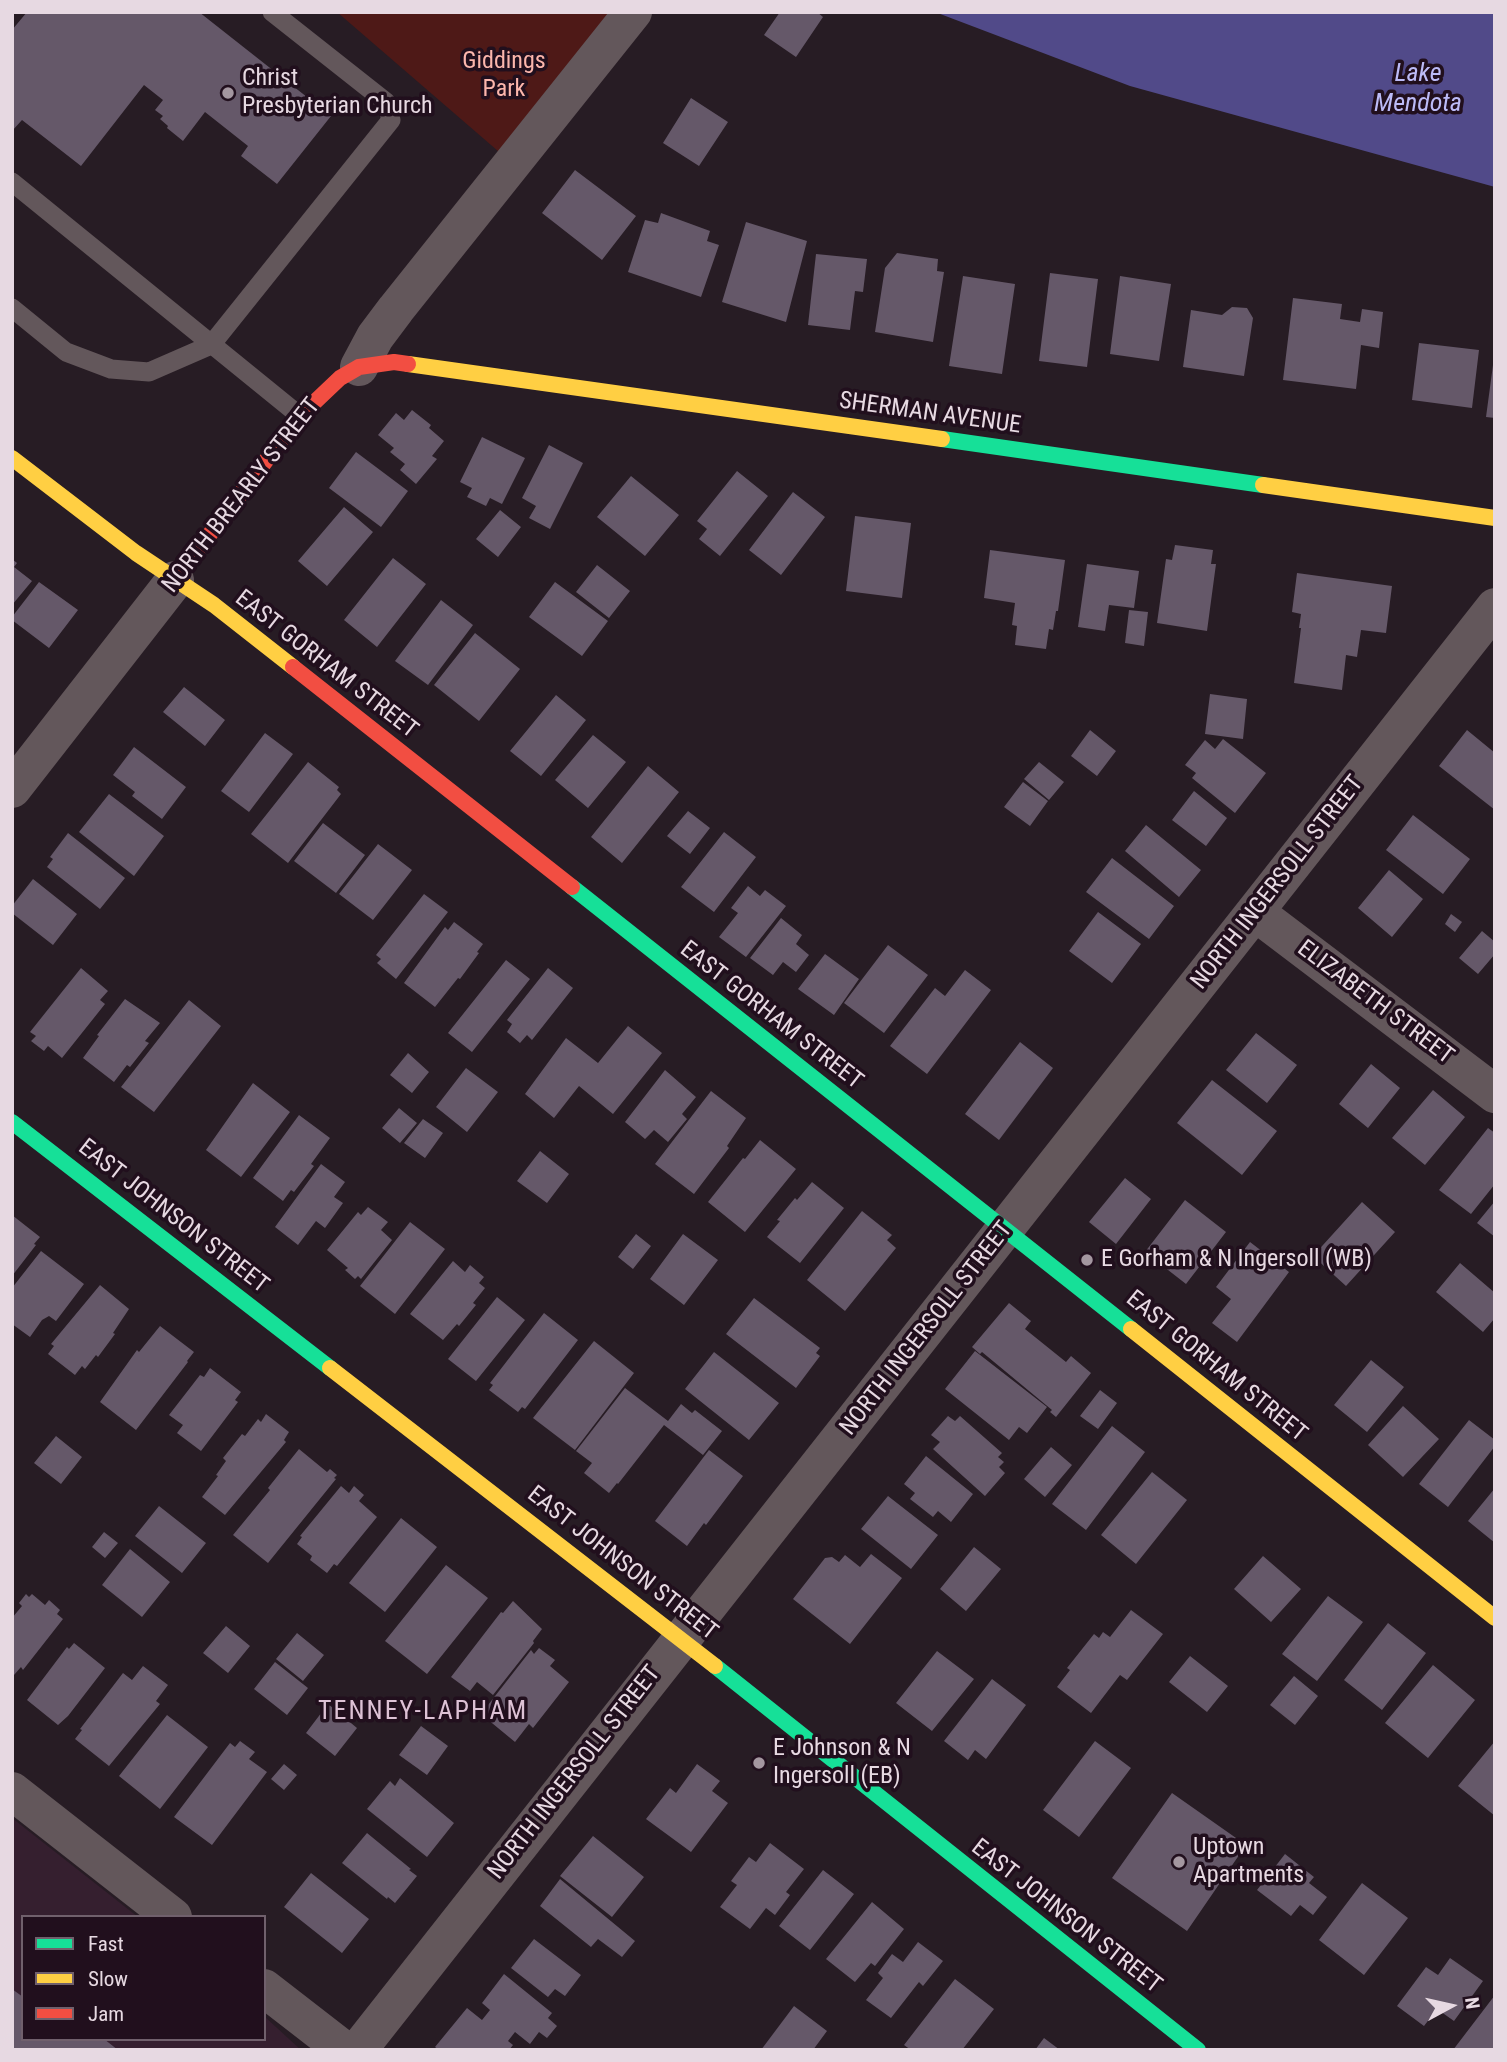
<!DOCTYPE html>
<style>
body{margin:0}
#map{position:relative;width:1507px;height:2062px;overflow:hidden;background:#271c24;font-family:"Roboto Condensed",sans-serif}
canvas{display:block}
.frame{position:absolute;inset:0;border:14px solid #e7d9e2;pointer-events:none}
.legend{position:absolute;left:21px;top:1915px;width:245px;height:126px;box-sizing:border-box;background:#210f1d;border:2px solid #70606c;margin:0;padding:9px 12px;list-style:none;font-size:21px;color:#e7d9e2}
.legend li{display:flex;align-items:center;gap:14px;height:35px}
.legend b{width:35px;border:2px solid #70606c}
.north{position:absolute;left:1416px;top:1971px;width:70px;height:70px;-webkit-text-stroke:5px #210f1d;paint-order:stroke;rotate:82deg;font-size:19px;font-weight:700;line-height:28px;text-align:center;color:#e7d9e2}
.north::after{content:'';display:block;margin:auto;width:24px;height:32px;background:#e7d9e2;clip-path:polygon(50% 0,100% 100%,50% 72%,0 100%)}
</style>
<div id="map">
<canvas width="1507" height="2062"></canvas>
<div class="frame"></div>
<ul class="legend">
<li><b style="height:9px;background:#16e098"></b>Fast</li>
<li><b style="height:9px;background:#ffcf43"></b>Slow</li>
<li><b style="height:9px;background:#f24e42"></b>Jam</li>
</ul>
<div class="north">N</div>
</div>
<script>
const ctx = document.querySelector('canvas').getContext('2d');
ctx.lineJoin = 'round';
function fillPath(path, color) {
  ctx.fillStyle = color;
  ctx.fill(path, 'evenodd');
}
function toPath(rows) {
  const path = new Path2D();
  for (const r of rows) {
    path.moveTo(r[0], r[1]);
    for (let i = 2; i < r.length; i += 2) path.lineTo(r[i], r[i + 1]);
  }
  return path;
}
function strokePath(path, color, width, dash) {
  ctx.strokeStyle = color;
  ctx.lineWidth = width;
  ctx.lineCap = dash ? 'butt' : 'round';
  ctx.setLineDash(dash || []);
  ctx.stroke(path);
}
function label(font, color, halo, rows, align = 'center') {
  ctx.font = font + ' "Roboto Condensed",sans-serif';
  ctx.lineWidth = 7;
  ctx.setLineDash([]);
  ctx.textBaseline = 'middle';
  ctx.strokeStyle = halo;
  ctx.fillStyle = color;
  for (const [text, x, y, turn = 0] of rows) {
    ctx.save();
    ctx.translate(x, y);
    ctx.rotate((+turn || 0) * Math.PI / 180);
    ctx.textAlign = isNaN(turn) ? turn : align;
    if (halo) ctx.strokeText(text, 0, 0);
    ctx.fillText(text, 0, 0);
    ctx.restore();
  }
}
fillPath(toPath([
 [12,1818,138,1917,23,1917,23,2039,264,2039,264,2016,301,2050,12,2050]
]), '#351f2f');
fillPath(toPath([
 [337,12,633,12,513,164]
]), '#4e1917');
fillPath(toPath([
 [935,12,1495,12,1495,187,1130,86]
]), '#514a89');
fillPath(toPath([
 [27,12,199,12,331,116,277,184,241,156,248,146,205,112,183,141,167,128,168,126,160,119,163,116,155,110,163,100,144,85,81,166,22,120,12,131,12,30],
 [780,12,817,12,823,17,796,57,764,35],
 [691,98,728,122,699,166,663,143],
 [575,170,636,216,602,260,542,213],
 [661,213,710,231,707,241,719,245,701,297,628,272,645,220,658,223],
 [746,222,807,241,786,322,722,302],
 [897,253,938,259,937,271,944,272,933,342,875,332,885,268],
 [816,254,867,259,863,292,855,291,850,330,808,325],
 [1050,273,1098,279,1087,367,1039,361],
 [963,276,1015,284,1002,374,949,366],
 [1120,276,1171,284,1159,361,1110,354],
 [1293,298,1342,304,1340,319,1360,322,1362,309,1383,312,1379,348,1361,345,1356,389,1283,380],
 [1232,307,1247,308,1253,318,1244,376,1183,367,1191,310,1222,315],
 [1419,343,1479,350,1472,408,1412,400],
 [1493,365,1495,365,1495,418,1486,417],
 [412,410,431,425,429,428,444,441,432,456,437,459,416,484,400,470,405,464,390,452,394,448,378,435,396,413,404,420],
 [482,437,525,458,502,504,490,498,486,506,467,497,472,488,460,482],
 [549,445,583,463,550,529,529,518,536,506,522,498],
 [356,452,408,491,381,527,329,488],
 [737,471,768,496,720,556,699,539,707,529,697,521],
 [631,476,679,515,645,556,597,517],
 [793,492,825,517,781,575,749,550],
 [344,507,373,532,327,586,298,561],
 [500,510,521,527,498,557,476,539],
 [855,516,911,523,902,598,846,591],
 [1175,545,1213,550,1211,564,1216,564,1207,631,1157,623,1166,559,1172,560],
 [990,550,1065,560,1058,611,1056,611,1053,630,1049,629,1046,649,1015,645,1017,626,1012,625,1015,603,984,598],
 [393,558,426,584,377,647,344,620],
 [12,559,17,563,14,567,32,581,12,605],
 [1087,564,1139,571,1134,608,1109,605,1105,631,1078,627],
 [597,565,630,591,609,618,576,592],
 [1297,573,1392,586,1386,633,1361,630,1357,657,1346,655,1342,690,1294,683,1301,628,1299,628,1301,614,1292,612],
 [39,582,78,610,49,648,12,620,12,617],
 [555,582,608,621,582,656,529,617],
 [441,600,473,625,428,685,395,661],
 [1129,610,1148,612,1144,646,1125,643],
 [475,633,520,669,479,721,434,685],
 [184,687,225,720,205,746,163,712],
 [1210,694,1247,699,1243,739,1205,734],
 [556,695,586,720,541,776,510,751],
 [1090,730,1116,751,1097,776,1071,756],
 [1467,730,1495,753,1495,810,1439,766],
 [265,733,293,754,249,812,221,791],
 [593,735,626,762,588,808,555,780],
 [1223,739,1266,773,1235,813,1192,778,1196,773,1185,765,1205,740,1215,749],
 [134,747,186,787,162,819,132,796,135,792,113,775],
 [308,762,339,787,337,790,341,794,288,863,251,834],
 [1039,762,1064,782,1049,800,1024,779],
 [648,766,679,792,622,863,591,837],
 [1023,782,1048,801,1030,826,1004,807],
 [1194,791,1227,818,1206,846,1172,820],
 [109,794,164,836,134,876,79,832],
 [688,811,710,828,690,854,667,836],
 [1413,815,1470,859,1443,894,1386,850],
 [323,823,365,855,336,893,294,861],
 [1146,825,1201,870,1179,897,1125,851],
 [724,832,756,857,714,912,681,887],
 [68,833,125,878,100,909,47,867,53,859,50,857],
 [378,844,412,870,373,920,339,894],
 [1112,858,1174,906,1149,939,1086,892],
 [1389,870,1423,899,1392,937,1358,908],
 [33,879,77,914,53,945,12,913,12,906],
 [748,886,760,896,765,890,786,906,746,957,719,937,738,913,731,908],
 [424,894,448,912,396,979,377,963,381,959,376,955],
 [1098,912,1141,944,1112,983,1069,951],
 [1451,914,1462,922,1455,932,1445,924],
 [781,918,802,935,796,944,809,955,796,972,783,962,773,975,750,958],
 [454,922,483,944,477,952,479,953,460,979,458,978,435,1007,404,983,445,927,448,930],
 [1482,931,1495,942,1495,954,1478,974,1459,958],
 [888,945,928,975,884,1033,844,1003],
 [825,954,859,979,834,1015,798,989],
 [506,960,530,979,472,1052,448,1033],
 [81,968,108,991,100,1000,105,1004,62,1058,48,1046,44,1051,31,1041,36,1036,30,1032],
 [548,968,573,988,532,1040,527,1035,520,1043,507,1032,512,1024,507,1020],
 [965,970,991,990,927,1074,890,1046,935,988,945,996],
 [125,999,160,1023,145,1041,149,1043,130,1067,127,1065,114,1082,83,1058,99,1036,97,1035],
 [189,1000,221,1026,154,1112,121,1087],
 [628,1026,662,1053,613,1114,579,1086,554,1118,525,1094,566,1038,598,1063],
 [1256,1033,1297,1065,1267,1103,1226,1070],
 [1020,1042,1053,1068,999,1140,965,1114],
 [408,1053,429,1072,412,1093,390,1075],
 [1371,1064,1400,1088,1368,1128,1339,1104],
 [466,1068,498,1092,467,1132,436,1107],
 [665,1070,696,1097,682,1114,687,1119,668,1142,654,1130,645,1139,625,1122],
 [1212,1080,1277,1131,1242,1175,1177,1123],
 [253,1083,290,1112,241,1177,206,1150],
 [1433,1090,1465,1117,1425,1165,1392,1138],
 [711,1091,746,1118,727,1146,729,1148,694,1194,655,1164],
 [399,1108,417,1123,400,1143,382,1128],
 [299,1115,330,1138,311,1164,314,1166,294,1192,291,1190,283,1201,253,1178],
 [423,1119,443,1133,425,1158,404,1143],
 [1488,1128,1495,1133,1495,1184,1471,1214,1439,1190],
 [760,1140,796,1169,745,1232,708,1202,743,1158,745,1159],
 [540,1151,569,1174,547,1203,517,1181],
 [321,1164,345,1182,334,1197,343,1203,325,1228,316,1221,298,1245,275,1227],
 [1125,1178,1151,1199,1116,1244,1089,1222],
 [812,1182,844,1208,800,1263,767,1237,780,1221,777,1220,795,1198,797,1200],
 [1185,1200,1226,1232,1186,1284,1145,1252],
 [1495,1201,1495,1237,1477,1223],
 [1362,1202,1395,1232,1346,1286,1313,1256],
 [368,1207,388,1222,381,1230,392,1240,361,1279,358,1276,355,1279,345,1270,348,1268,327,1250,358,1212,361,1215],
 [862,1211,892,1235,887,1240,896,1248,845,1311,807,1280],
 [12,1215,40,1237,34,1244,36,1245,12,1276],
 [410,1222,445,1249,395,1314,360,1286],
 [636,1234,651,1246,633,1269,618,1257],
 [683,1234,718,1260,684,1305,650,1279],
 [1250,1242,1289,1272,1237,1342,1212,1323,1231,1299,1216,1287],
 [41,1251,84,1284,56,1321,49,1316,42,1320,30,1337,12,1324,12,1288],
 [453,1261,465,1272,470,1265,484,1277,479,1283,485,1288,473,1303,476,1305,459,1326,457,1324,443,1340,410,1314],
 [1460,1263,1495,1293,1495,1318,1483,1332,1436,1292],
 [100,1285,129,1309,113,1333,115,1334,98,1357,96,1355,85,1369,82,1366,75,1375,48,1354,54,1346,51,1344],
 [497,1297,525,1320,476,1381,448,1359],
 [754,1298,820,1348,816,1353,820,1356,796,1388,726,1334],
 [1009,1303,1031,1321,1025,1329,1066,1362,1071,1356,1091,1373,1056,1417,1050,1412,1052,1410,982,1352,980,1354,972,1347],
 [544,1313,578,1340,525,1409,522,1407,518,1412,489,1390,493,1385,490,1383],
 [160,1326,194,1352,187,1361,188,1362,136,1430,100,1402,137,1350,139,1352],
 [594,1341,634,1373,575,1450,533,1418],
 [975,1351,1047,1407,1027,1433,1019,1427,1009,1440,945,1389],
 [714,1352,779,1403,749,1440,685,1389],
 [1371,1360,1404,1387,1367,1432,1334,1405],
 [210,1368,241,1392,235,1400,238,1402,201,1451,177,1433,183,1425,169,1415,200,1375,204,1377],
 [625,1388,668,1421,681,1404,692,1413,695,1410,722,1431,703,1455,664,1425,618,1484,617,1483,609,1493,584,1473,592,1463,576,1451],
 [1100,1390,1117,1403,1098,1429,1080,1416],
 [1403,1406,1439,1439,1403,1477,1368,1445],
 [266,1414,289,1432,284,1440,286,1442,225,1515,202,1497,218,1476,216,1475,226,1461,223,1458,242,1434,245,1436,258,1419,261,1422],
 [948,1416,955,1421,960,1416,1002,1453,998,1457,1004,1462,999,1467,1005,1473,985,1496,933,1449,940,1442,931,1435],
 [1469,1420,1495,1440,1495,1446,1448,1507,1419,1484],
 [1112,1426,1145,1452,1086,1530,1052,1504],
 [56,1436,82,1457,61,1484,34,1463],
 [1051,1447,1072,1465,1045,1497,1024,1479],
 [299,1449,327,1472,330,1469,337,1475,334,1478,336,1479,268,1563,233,1535,270,1490,268,1488],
 [709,1450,743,1476,706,1525,704,1523,687,1546,655,1521],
 [926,1456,973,1494,951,1522,938,1511,933,1517,910,1499,915,1493,904,1484],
 [1152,1472,1187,1500,1136,1564,1101,1535],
 [341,1486,349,1493,354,1486,364,1495,359,1501,377,1517,337,1566,334,1564,327,1573,310,1560,312,1556,297,1544,302,1537,300,1536],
 [1495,1488,1495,1543,1468,1521],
 [888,1496,938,1535,911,1569,861,1529],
 [159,1506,206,1543,182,1573,135,1536],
 [401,1518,437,1547,385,1612,349,1583],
 [104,1532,118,1543,105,1558,92,1547],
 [974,1547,1001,1569,966,1611,940,1589],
 [130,1549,170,1582,142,1617,102,1585],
 [871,1554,902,1578,850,1644,793,1599,825,1558,832,1557,839,1562,845,1555,860,1567],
 [1263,1556,1301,1589,1271,1622,1234,1589],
 [446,1565,488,1598,427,1674,385,1641],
 [26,1594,29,1597,32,1594,45,1605,49,1600,60,1610,57,1614,63,1619,23,1670,21,1667,14,1675,12,1674,12,1618,22,1606,19,1603],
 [1328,1596,1363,1622,1317,1681,1282,1654],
 [513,1601,542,1629,533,1641,534,1643,493,1695,477,1682,470,1691,451,1677,501,1612,503,1613],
 [1131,1610,1163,1634,1127,1680,1120,1675,1091,1713,1057,1687,1070,1670,1067,1668,1094,1634,1099,1638,1103,1632,1110,1637],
 [1388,1623,1426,1653,1382,1710,1344,1680],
 [226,1626,250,1646,228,1673,203,1653],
 [297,1633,324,1655,303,1681,276,1659],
 [74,1643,105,1668,68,1716,58,1725,27,1700,67,1647,69,1649],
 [539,1648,555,1660,550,1666,569,1682,533,1728,529,1724,515,1742,481,1714,531,1650,534,1654],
 [937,1651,974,1679,932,1731,896,1703],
 [1190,1656,1228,1686,1207,1712,1169,1682],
 [275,1662,308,1688,287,1715,254,1689],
 [1433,1665,1475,1700,1428,1758,1385,1723],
 [143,1666,168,1685,156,1701,160,1704,109,1766,75,1739,82,1730,80,1729,123,1673,132,1680],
 [1294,1676,1318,1696,1295,1725,1270,1705],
 [992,1679,1026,1705,986,1759,975,1750,968,1760,944,1741],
 [328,1704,357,1728,335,1756,306,1733],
 [167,1715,208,1747,160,1809,119,1776],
 [421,1726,448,1746,427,1775,399,1755],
 [240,1741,255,1752,249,1759,267,1772,212,1845,174,1817,230,1743,235,1747],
 [1095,1741,1131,1768,1079,1837,1043,1810],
 [1495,1741,1495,1816,1458,1786],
 [284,1764,297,1775,284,1790,271,1779],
 [697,1764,720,1781,712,1791,728,1803,691,1852,646,1819,670,1788,676,1793],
 [400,1778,454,1823,427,1857,367,1809,390,1781,395,1786],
 [1172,1793,1246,1845,1187,1931,1112,1878],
 [367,1833,411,1869,409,1870,417,1876,395,1903,388,1897,387,1899,342,1863],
 [593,1836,644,1877,612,1917,560,1876],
 [770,1843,804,1869,786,1892,790,1895,775,1915,766,1908,750,1929,720,1907,737,1885,731,1881,749,1857,756,1862],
 [1285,1854,1314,1877,1309,1883,1327,1897,1313,1915,1300,1905,1291,1916,1257,1890],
 [823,1870,854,1894,810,1950,779,1926],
 [311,1873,369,1919,342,1953,284,1907],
 [560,1879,635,1941,622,1957,598,1939,591,1947,540,1906],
 [1362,1883,1408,1918,1364,1975,1319,1940],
 [872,1902,904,1929,875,1966,871,1963,855,1982,826,1959],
 [534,1939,581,1975,565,1996,555,1989,548,1997,511,1968],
 [918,1942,943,1961,923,1986,919,1982,891,2018,866,2000,883,1978,878,1973,892,1954,903,1962],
 [1450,1958,1483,1981,1454,2021,1437,2009,1424,2026,1397,2006,1426,1967,1438,1975],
 [504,1974,552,2013,548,2018,557,2026,547,2038,539,2032,530,2044,515,2032,508,2041,513,2045,509,2050,439,2050,435,2047,467,2008,482,2020,490,2010,482,2003],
 [955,1979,994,2009,962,2050,911,2050,904,2045],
 [12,1989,23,1997,23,2039,104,2039,118,2050,12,2050],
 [1495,1995,1495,2050,1453,2050],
 [794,2006,827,2031,813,2050,761,2050],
 [1044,2038,1060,2050,1035,2050]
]), '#655869');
strokePath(toPath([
 [12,182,300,416],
 [12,308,66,352,111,369,149,372,211,345,391,120,386,102,272,12]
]), '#63575b', 19);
strokePath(toPath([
 [359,367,375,337,396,309,633,12],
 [12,789,175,580],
 [1255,912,1495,1094],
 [12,1791,173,1917],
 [264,1988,344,2050],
 [358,2050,1495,607]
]), '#63575b', 38);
strokePath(toPath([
 [942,439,1263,485],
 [572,887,1131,1329],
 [12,1122,330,1368],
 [715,1666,1198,2050]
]), '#16e098', 16);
strokePath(toPath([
 [408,364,942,439],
 [12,458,136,553,214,605,293,667],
 [1263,485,1495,518],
 [1131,1329,1495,1618],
 [330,1368,715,1666]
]), '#ffcf43', 16);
strokePath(toPath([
 [175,580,300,416,340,378,359,367,394,362,408,364],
 [293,667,572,887]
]), '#f24e42', 16);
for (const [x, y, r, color] of [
 [228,93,7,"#a497a0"],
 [1087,1260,7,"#a497a0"],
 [759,1763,7,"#a497a0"],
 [1179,1862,7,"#a497a0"]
]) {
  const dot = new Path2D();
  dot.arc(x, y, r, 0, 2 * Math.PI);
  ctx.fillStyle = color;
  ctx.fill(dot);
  strokePath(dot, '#210f1d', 2.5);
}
label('24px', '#fcb6ac', '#210f1d', [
 ["Giddings",504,62],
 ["Park",504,90]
]);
label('24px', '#e7d9e2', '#210f1d', [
 ["Christ",242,79],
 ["Presbyterian Church",242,107],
 ["E Gorham & N Ingersoll (WB)",1101,1260],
 ["E Johnson & N",773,1749],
 ["Ingersoll (EB)",773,1777],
 ["Uptown",1193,1848],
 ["Apartments",1193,1876]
], 'left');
label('24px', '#e7d9e2', '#210f1d', [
 ["SHERMAN AVENUE",930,414,8],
 ["NORTH BREARLY STREET",242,496,-52],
 ["EAST GORHAM STREET",326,665,38],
 ["NORTH INGERSOLL STREET",1278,883,-52],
 ["ELIZABETH STREET",1375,1003,37],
 ["EAST GORHAM STREET",771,1016,38],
 ["EAST JOHNSON STREET",173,1217,38],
 ["NORTH INGERSOLL STREET",927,1329,-52],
 ["EAST GORHAM STREET",1216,1367,39],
 ["EAST JOHNSON STREET",622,1564,38],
 ["NORTH INGERSOLL STREET",575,1773,-52],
 ["EAST JOHNSON STREET",1066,1917,38]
]);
label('italic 26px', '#bcbbf7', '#210f1d', [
 ["Lake",1418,74],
 ["Mendota",1418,104]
]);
ctx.letterSpacing = '2px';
label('26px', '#ddc2d5', '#210f1d', [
 ["TENNEY-LAPHAM",423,1712]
]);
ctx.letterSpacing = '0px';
</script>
